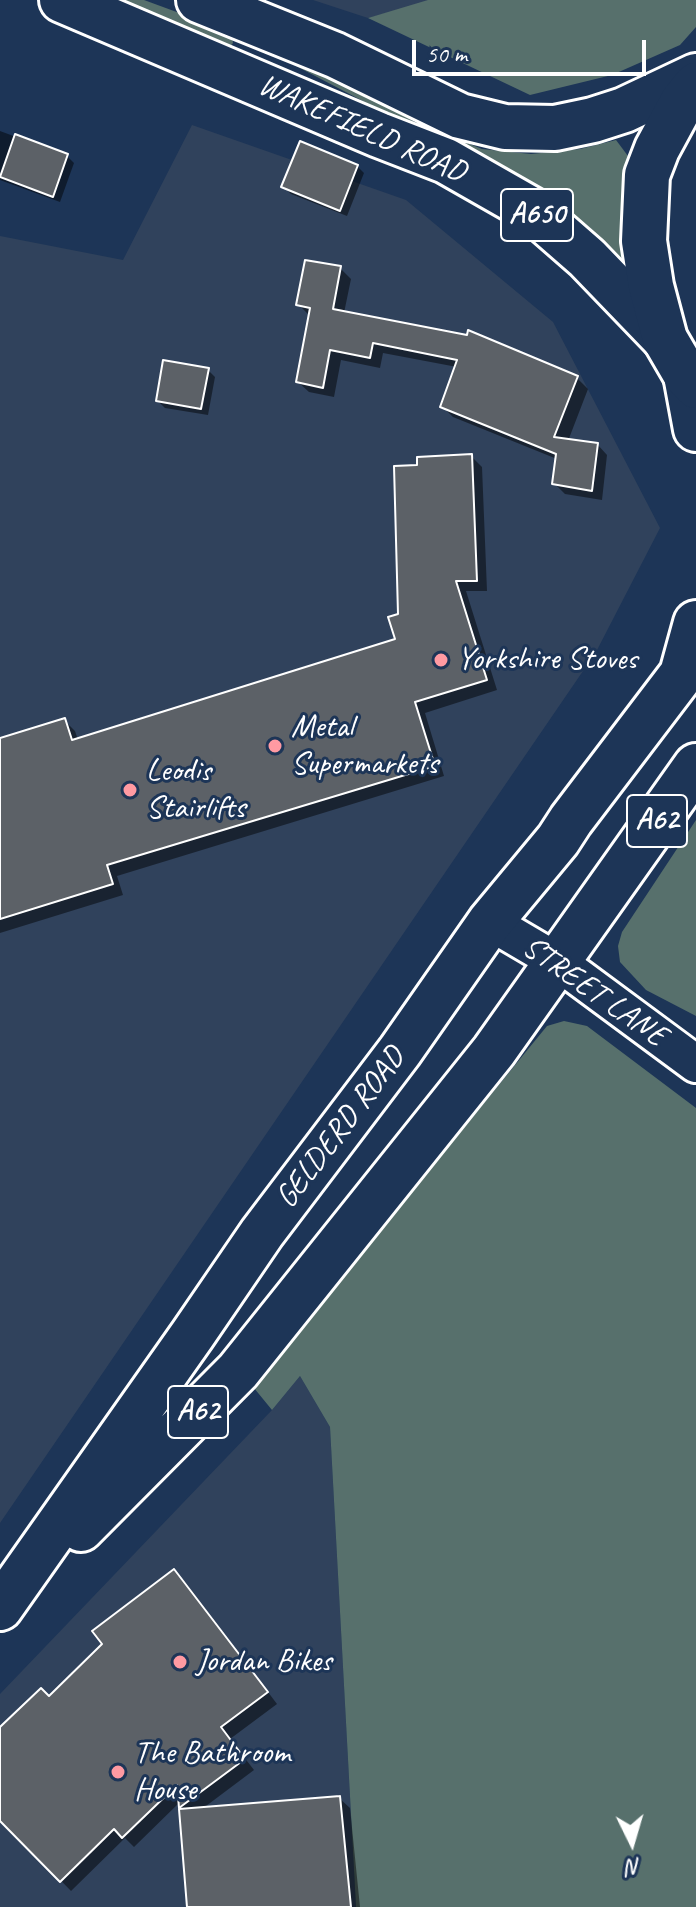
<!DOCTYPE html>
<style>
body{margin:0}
#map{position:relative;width:696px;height:1907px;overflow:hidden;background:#1d3557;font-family:Caveat,sans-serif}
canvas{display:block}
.north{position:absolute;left:592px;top:1803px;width:80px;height:80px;-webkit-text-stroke:6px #1d3557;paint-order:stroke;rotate:175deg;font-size:22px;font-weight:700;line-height:32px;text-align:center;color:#fff}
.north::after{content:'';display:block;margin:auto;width:28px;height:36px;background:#fff;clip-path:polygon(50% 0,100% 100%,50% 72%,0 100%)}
.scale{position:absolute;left:412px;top:40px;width:234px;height:36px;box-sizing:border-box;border:4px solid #fff;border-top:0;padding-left:10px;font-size:24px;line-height:28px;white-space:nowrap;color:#fff;-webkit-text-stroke:6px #1d3557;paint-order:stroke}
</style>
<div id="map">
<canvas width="696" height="1907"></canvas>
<div class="north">N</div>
<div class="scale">50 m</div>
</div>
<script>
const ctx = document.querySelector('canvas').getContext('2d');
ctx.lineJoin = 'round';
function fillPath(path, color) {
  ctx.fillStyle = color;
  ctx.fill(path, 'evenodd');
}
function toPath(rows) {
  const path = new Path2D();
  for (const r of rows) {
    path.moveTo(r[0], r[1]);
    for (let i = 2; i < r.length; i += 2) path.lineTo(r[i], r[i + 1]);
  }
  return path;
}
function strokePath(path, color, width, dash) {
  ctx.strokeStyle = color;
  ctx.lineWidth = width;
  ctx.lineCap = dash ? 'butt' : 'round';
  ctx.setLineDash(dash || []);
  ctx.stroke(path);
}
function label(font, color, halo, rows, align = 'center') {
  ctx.font = font + ' Caveat,sans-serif';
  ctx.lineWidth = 6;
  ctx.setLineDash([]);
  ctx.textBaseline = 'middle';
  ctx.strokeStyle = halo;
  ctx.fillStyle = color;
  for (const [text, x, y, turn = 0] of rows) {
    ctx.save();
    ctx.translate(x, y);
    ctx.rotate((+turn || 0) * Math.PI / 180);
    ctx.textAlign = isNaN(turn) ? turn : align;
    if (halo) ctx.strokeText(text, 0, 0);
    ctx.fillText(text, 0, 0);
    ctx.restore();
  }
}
fillPath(toPath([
 [313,0,435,0,368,18],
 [192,125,406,200,553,322,660,528,596,652,0,1523,0,236,123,260],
 [300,1376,330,1427,356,1907,0,1907,0,1694,272,1410]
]), '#30425c');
fillPath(toPath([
 [104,0,144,0,231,32,233,43,226,52],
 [428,0,696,0,696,27,680,45,612,75,530,95,368,18],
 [285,53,354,84,413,121,482,149,531,154,580,149,616,140,637,168,638,278,588,226,518,175,399,120,279,57],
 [696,820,696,1016,646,990,620,962,618,946,622,932],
 [564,1021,587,1026,696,1108,696,1907,356,1907,330,1427,300,1376,272,1410,254,1388,282,1347,313,1312,547,1026]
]), '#57706c');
fillPath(toPath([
 [0,131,67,156,74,163,60,202,0,180],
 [357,166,364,173,347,216,291,194,284,187],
 [340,268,351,279,344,313,577,378,588,389,568,441,597,444,607,455,602,500,565,494,554,483,557,459,453,417,442,406,457,367,383,353,380,368,341,360,334,397,309,392,298,382,310,316,299,305],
 [208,370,215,377,208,415,165,408,158,401],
 [471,456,482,467,487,591,466,591,497,690,425,713,444,776,117,876,123,895,0,933,0,740,64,720,75,731,78,740,398,641,419,467],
 [174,1571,185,1582,277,1704,230,1739,254,1770,202,1809,339,1798,350,1808,360,1907,189,1907,184,1810,181,1807,180,1802,134,1847,125,1838,71,1891,0,1818,0,1730,49,1699]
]), '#0007');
const building = toPath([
 [15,134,68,154,53,197,0,177,15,134],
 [300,141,358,165,340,211,281,187,300,141],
 [305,260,341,266,333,309,467,335,468,330,578,376,554,437,598,443,592,491,552,484,556,454,440,407,457,360,373,343,370,358,330,350,323,388,296,382,310,308,296,305,305,260],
 [163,360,209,368,201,409,156,401,163,360],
 [472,454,477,581,456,581,487,680,415,702,435,766,107,865,113,884,0,919,0,738,65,718,72,740,395,639,388,617,398,614,394,466,417,465,417,457,472,454],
 [174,1569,268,1692,221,1727,245,1759,179,1808,177,1785,122,1838,114,1829,60,1882,0,1821,0,1727,41,1688,49,1696,102,1644,92,1631,174,1569],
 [340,1796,351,1907,187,1907,179,1809,340,1796]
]);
fillPath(building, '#5c6167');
strokePath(building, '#fff', 2);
const minor = toPath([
 [490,922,558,962,696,1064]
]);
const major = toPath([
 [62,0,379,135,446,161,532,210,587,258,665,339],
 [199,0,335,55,460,116,505,127,555,128,593,120,624,110,696,76],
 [686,375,696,429],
 [682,674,696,623],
 [81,1529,238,1371,494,1051,696,766],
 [0,1608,193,1334,262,1233,400,1051,490,922,558,840,571,820,682,674,696,659]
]);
const highway = toPath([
 [696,85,683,101,657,149,647,175,644,241,651,286,665,339,686,375,696,386]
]);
strokePath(minor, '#fff', 42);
strokePath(major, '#fff', 50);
strokePath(highway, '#fff', 50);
strokePath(minor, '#1d3557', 36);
strokePath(major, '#1d3557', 44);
strokePath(highway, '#1d3557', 44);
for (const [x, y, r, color] of [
 [441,660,8,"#ff9aa2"],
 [275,746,8,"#ff9aa2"],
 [130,790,8,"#ff9aa2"],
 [180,1662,8,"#ff9aa2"],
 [118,1772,8,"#ff9aa2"]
]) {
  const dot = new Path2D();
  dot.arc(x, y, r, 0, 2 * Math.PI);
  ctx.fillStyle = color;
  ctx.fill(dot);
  strokePath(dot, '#1d3557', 3);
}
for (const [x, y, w] of [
 [537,215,72],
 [657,821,60],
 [198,1412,60]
]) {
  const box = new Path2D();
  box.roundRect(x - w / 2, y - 26, w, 52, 6);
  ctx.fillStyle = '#1d3557';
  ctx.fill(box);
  strokePath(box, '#fff', 2);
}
label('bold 30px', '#fff', null, [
 ["A650",537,215],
 ["A62",657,821],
 ["A62",198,1412]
]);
label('32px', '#fff', '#1d3557', [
 ["WAKEFIELD ROAD",362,129,24],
 ["STREET LANE",594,992,35],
 ["GELDERD ROAD",341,1128,-53]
]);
label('32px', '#fff', '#1d3557', [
 ["Yorkshire Stoves",457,660],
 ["Metal",291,728],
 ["Supermarkets",291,765],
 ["Leodis",146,772],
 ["Stairlifts",146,809],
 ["Jordan Bikes",196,1662],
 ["The Bathroom",134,1754],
 ["House",134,1791]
], 'left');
</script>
